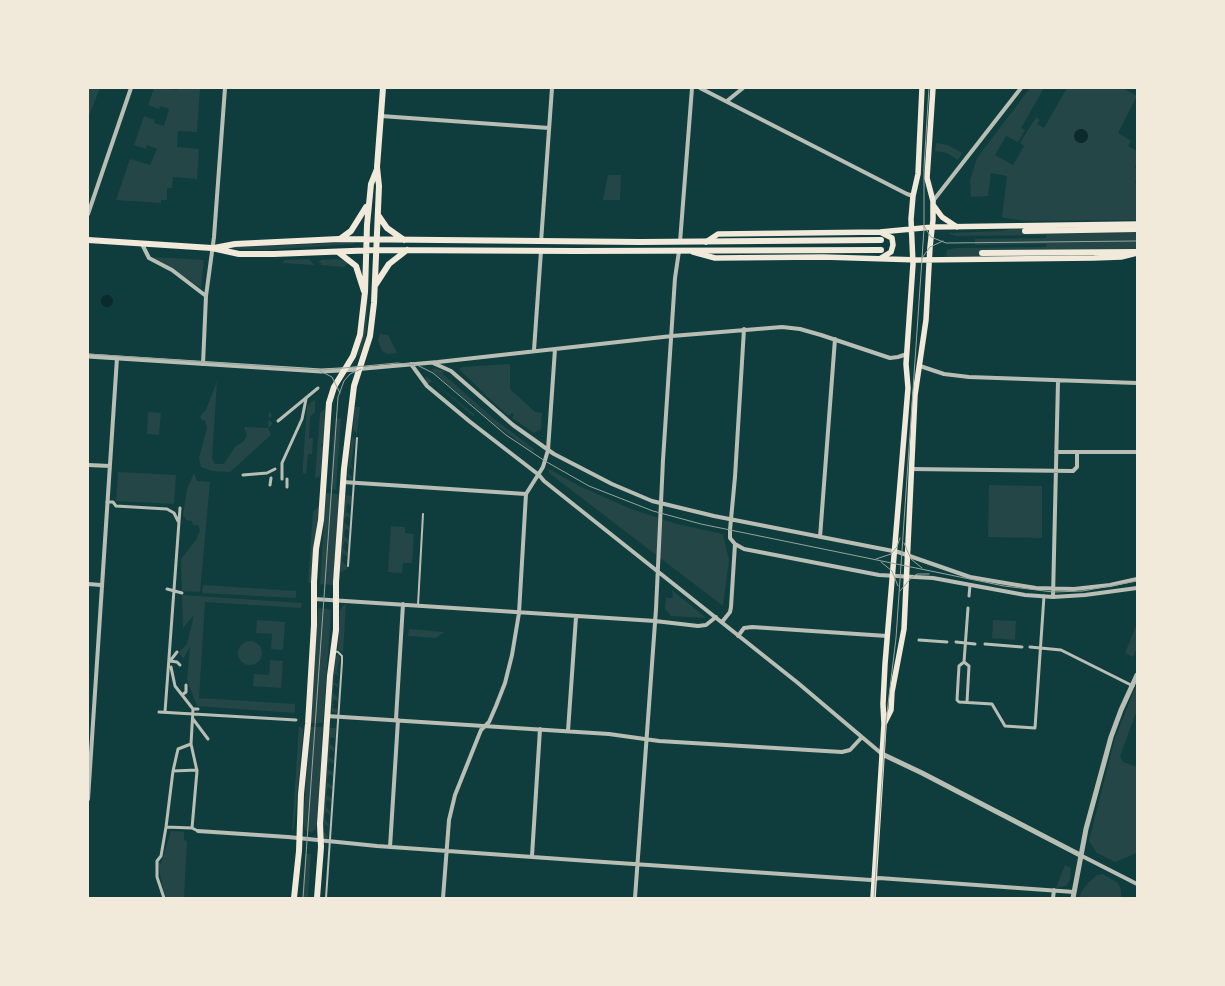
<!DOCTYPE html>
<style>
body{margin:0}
#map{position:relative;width:1225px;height:986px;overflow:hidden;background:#0f3d3e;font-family:"Varela Round",sans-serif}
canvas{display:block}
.frame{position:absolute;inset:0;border:89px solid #f1e9da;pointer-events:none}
</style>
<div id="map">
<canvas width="1225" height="986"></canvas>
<div class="frame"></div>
</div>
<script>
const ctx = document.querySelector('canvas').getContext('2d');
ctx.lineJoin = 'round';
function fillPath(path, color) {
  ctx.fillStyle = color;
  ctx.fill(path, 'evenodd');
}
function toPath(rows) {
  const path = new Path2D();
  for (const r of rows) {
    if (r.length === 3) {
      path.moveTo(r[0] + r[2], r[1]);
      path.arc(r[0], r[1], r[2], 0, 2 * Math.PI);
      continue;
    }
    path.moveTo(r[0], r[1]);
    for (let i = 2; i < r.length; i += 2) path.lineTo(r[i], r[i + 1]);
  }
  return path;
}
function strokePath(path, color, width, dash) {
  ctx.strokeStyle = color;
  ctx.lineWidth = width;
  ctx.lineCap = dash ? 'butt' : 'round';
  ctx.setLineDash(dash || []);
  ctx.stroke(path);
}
fillPath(toPath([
 [88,88,100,88,89,116,88,116],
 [154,88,177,90,177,88,200,88,197,132,178,131,177,147,199,149,197,179,173,177,172,188,167,188,167,200,161,200,161,203,116,200,130,159,150,165,157,149,147,145,146,149,134,145,144,116,155,120,154,123,164,126,169,109,160,106,159,109,148,105],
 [1030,88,1044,88,1021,128,1025,130,1018,142,1006,136,995,155,1013,165,1024,146,1020,143,1036,117,1040,120,1037,124,1044,128,1067,88,1123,88,1137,96,1118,133,1131,141,1128,146,1137,151,1137,163,1135,168,1137,169,1137,178,1135,182,1137,184,1137,220,1025,221,1005,218,1002,217,1007,176,991,173,988,196,971,197,970,180,977,158],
 [936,143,948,145,962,153,958,160,947,153,935,151],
 [608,175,621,175,620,200,603,200],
 [1015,228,1137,231,1137,249,982,250,982,256,946,256,947,250,955,248,1046,247,1046,244,975,245,975,239,1046,238,1046,235,956,236,947,233,1002,231],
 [354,242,354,244,265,250,234,249,235,247],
 [153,257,204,260,201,288,169,266],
 [309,259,314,265,282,263,285,260],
 [336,259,349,262,344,267,321,265,321,263,318,263,321,260],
 [370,262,366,333,360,355,357,355,365,325],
 [380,334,388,335,397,353,388,354,382,351,378,340],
 [510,364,510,389,535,412,542,413,541,429,534,433,512,418,514,414,512,413,509,416,495,404,459,369,462,367],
 [434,368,445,371,442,373,493,418,534,449,533,452,493,423,431,370],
 [426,376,475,415,473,416,432,381,428,384,425,380],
 [217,381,212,458,215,464,224,464,235,447,244,441,247,435,244,427,268,428,269,411,272,416,268,419,273,424,268,428,271,435,230,472,212,471,201,467,199,458,207,428,205,421,201,419,200,416,206,410],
 [315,399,315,412,310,417,309,438,313,438,312,454,308,454,306,474,303,473,303,464,307,406],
 [354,407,360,407,357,434,353,429],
 [325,409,323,444,321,444,321,446,323,446,321,473,319,477,315,478,320,413],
 [148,412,161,413,159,435,147,434],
 [335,418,341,419,336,490,330,489],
 [352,436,355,439,351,464,353,470,350,467,348,473,353,478,350,480,347,475],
 [549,469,579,486,631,509,677,524,723,534,729,560,723,606,549,473],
 [118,472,176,475,174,504,116,501],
 [194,473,197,481,210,482,200,592,182,591,181,559,196,540,200,530,198,525,193,525,192,521,186,520,183,515,187,489],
 [989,485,1042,486,1042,538,988,537],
 [326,493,339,494,333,585,320,584],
 [345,495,352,496,351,506,348,503,346,507,347,509,346,511,350,516,350,518,347,516,344,520,344,523,350,527,349,531,346,528,344,533,345,534,344,536,349,540,348,544,345,541,343,546,343,548,348,553,347,557,344,554,343,555,342,561,347,566,347,569,342,572,340,571],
 [319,506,314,545,311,583,308,583,313,512],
 [391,526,405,527,405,533,414,534,412,563,403,563,402,573,388,572],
 [203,585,296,591,296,598,202,593],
 [672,590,705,617,705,618,671,616,665,609,666,598,673,598],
 [182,595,302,603,301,608,205,602,199,698,295,704,295,713,197,706,187,680,190,647,183,659,179,652,187,644,194,615,183,628],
 [346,604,343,653,338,649,340,611,343,606],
 [320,608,329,609,331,611,323,723,310,723,318,609],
 [257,620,285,622,283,650,271,649,272,634,256,633],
 [993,620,1016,621,1015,640,992,638],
 [1136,626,1137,648,1133,657,1125,653],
 [409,629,444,632,436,638,408,636],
 [250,653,12],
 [339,655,340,659,337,671,339,676,335,674,334,682,338,685,338,688,334,684,333,693,337,697,337,702,334,699,332,703,334,705,332,707,337,710,336,713,332,712,331,708,332,688,336,656],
 [270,660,283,661,281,688,253,686,254,674,269,675],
 [1137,683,1137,710,1120,756,1123,762,1137,767,1137,853,1115,862,1097,853,1089,841,1115,738],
 [299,726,303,729,303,733,294,828,292,831],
 [310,727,323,727,317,824,315,830,311,832,306,831,303,824],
 [329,728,336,728,335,739,332,737,330,738,330,744,335,748,334,752,331,749,330,751,329,757,334,761,333,764,330,761,329,763,328,769,333,773,333,777,330,774,328,776,327,782,332,786,332,790,329,787,327,789,327,795,331,798,331,802,328,800,326,801,326,807,330,811,330,815,327,812,325,814,325,820,329,824,329,827,326,825,324,826,324,832,328,836,327,839,324,837,323,824],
 [171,831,184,832,184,839,187,842,184,898,166,898,162,884,158,862,161,864],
 [305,854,311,854,308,898,302,898],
 [1065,865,1071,868,1070,880,1066,886,1056,888],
 [1103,874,1118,883,1121,890,1121,898,1080,898,1081,892,1088,883,1097,875]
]), '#244646');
fillPath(toPath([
 [1081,136,7],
 [107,301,6]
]), '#0a2a2b');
strokePath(toPath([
 [348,566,357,438],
 [418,605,423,514],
 [326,898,342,662,342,656,338,652,334,651]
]), '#b8beb3', 2);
strokePath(toPath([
 [278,421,318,388],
 [243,475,267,473,275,469],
 [282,479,282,463,302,419,306,399],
 [270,485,271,478],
 [287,487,287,479],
 [107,502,113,502,116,506,167,509,174,513,178,521],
 [167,589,182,593],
 [969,596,970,585],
 [919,640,947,642],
 [956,642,975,644],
 [985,644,1022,647],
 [1030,647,1061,650,1133,686],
 [177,652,170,661,177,662,180,665],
 [964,662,959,666,957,700,959,702,992,704,1005,726,1035,728,1044,596],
 [964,662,968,608],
 [964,662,969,666,967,702],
 [171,667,175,686,193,709,198,709],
 [182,695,186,692,186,685],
 [159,712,296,720],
 [165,712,180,508],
 [193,719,208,739],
 [191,744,197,771,192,828],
 [173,771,197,770],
 [166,827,192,828,198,831],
 [164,898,157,877,157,861,161,856,166,827,173,771,178,749,191,744,193,709]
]), '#b8beb3', 3);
strokePath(toPath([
 [700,88,907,194,913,196],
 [727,101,743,88],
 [381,116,549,128],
 [933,201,1021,88],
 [88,214,131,88],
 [541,242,552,88],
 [680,242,692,88],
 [142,244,149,258,172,270,206,296],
 [744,329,735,477,730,530,730,538,735,544,744,549,879,575,933,578,1025,595,1053,597,1085,595,1137,588],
 [534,350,541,251],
 [433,363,451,371,513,425,554,454,612,484,652,501,714,516,898,552,970,577,1011,584,1036,588,1074,589,1110,585,1137,579],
 [203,364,206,296,214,237,225,88],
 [411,364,427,386,469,421,539,475,544,481,798,683,882,754],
 [920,366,944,374,969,377,1137,383],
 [359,369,438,362,672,336,782,327,800,329,821,335,890,358,898,357,907,354],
 [1056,452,1137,452],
 [88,465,110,466],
 [911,469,1073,471,1077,467,1077,452],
 [343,482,526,494,543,467,548,450,555,349],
 [820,537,835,339],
 [88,584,101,585],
 [1053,597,1058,381],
 [314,599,655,621,698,626,706,625,716,617],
 [722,622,730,612,731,607,735,544],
 [738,636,744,628,752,627,887,636],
 [327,716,609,734,659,741,842,752,850,750,862,737],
 [396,719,403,604],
 [568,731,576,617],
 [88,799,117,358],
 [198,831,288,837,377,846,589,861,871,880,879,878,1074,892],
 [390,847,398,720],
 [1080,855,1137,884],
 [532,856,540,729],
 [443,898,449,820,455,795,481,730,489,722,496,706,505,683,512,655,519,613,526,494],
 [635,898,656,609,663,460,675,278,679,251],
 [1053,898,1054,890]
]), '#b8beb3', 4);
strokePath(toPath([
 [88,356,321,371,359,369],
 [882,754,922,773,1080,855],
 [1073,898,1086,829,1111,737,1121,710,1137,675]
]), '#b8beb3', 5);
strokePath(toPath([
 [934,206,942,217,957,227],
 [706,242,718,234,880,232,933,227,1137,224],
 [693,252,715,258,823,257,919,260,1094,258,1121,257,1137,253],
 [881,258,891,252,893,245,892,238,882,233],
 [884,724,891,710,892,692,904,629,915,395,926,320,930,247,933,220,933,201,927,178,933,88],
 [873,898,884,724,883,704,885,664,908,388,906,364,913,264,911,219,913,196,918,174,922,88]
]), '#f1e9da', 5.5);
strokePath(toPath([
 [378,215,387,228,404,240],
 [1025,231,1137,229],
 [340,239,351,231,366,207],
 [88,240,212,248,239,254,274,254,377,250,575,251,881,250],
 [214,248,235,244,339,239,640,242,881,240],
 [338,252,356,266,364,291],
 [982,253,1137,252],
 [376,284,389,264,407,250],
 [294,898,299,851,301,794,308,724,314,625,314,582,316,549,321,520,329,403,334,387,353,356,360,335,365,292,367,225,371,184,377,169],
 [317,898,321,847,320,824,330,676,336,630,336,582,344,469,354,386,370,336,374,303,379,186,377,167,383,88]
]), '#f1e9da', 6);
strokePath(toPath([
 [924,226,931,237,946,243,1137,241],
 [922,258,930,247,943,241],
 [88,354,322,370,397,363,417,365,433,373,506,435,545,461,589,486,653,511,701,524,1004,586,1053,592,1083,591,1137,581],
 [320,371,332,377,340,393],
 [904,543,911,559,922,568],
 [876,559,891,554,897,547,900,538],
 [881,562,892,571,898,586],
 [900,591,912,577,917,574,929,574],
 [303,898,338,397,344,381,350,374,361,369],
 [874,898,886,721,896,638,924,229,924,167,929,88]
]), '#97a49c', 1);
</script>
